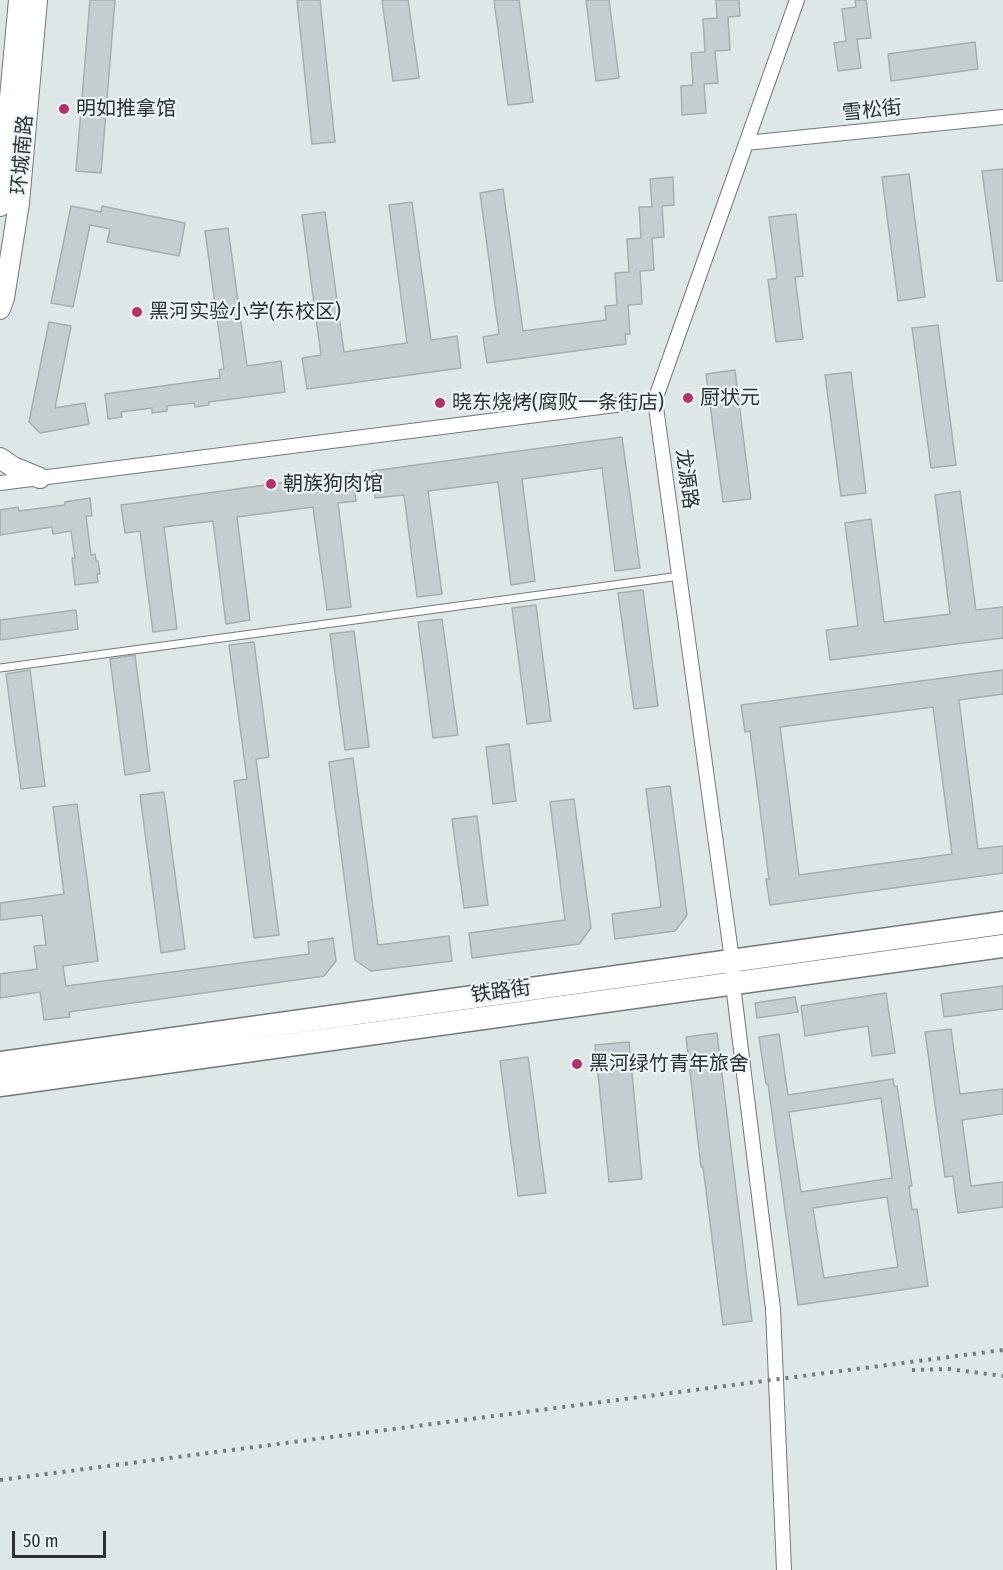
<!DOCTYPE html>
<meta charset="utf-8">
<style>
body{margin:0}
#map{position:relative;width:1003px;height:1570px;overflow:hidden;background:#dde7e8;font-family:"Fira Sans Condensed",sans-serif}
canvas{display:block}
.scale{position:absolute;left:12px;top:1531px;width:94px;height:27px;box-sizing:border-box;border:3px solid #2e3132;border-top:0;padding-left:8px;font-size:18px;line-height:21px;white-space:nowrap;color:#2e3132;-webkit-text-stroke:4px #ebf4f6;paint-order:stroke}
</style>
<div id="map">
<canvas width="1003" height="1570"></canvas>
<div class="scale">50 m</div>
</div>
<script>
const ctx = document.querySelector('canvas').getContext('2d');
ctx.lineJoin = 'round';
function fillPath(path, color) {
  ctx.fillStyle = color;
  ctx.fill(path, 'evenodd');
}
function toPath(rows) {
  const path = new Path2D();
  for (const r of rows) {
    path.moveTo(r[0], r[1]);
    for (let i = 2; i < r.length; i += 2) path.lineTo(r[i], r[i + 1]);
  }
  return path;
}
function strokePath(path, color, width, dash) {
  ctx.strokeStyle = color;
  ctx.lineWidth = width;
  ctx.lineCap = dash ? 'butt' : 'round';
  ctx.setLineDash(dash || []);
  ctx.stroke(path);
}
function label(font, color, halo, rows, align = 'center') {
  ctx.font = font + ' "Fira Sans Condensed","Noto Sans SC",sans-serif';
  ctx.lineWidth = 4.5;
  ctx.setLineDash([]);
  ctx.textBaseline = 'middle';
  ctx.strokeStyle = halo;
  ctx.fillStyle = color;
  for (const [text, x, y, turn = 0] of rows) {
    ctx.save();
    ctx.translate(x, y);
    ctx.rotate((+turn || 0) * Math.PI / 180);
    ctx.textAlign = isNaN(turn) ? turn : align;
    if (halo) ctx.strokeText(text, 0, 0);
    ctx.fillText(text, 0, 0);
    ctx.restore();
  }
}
const building = toPath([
 [90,0,115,0,101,173,76,171,90,0],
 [297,0,320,0,335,142,312,144,297,0],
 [382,0,408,0,419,78,393,81,382,0],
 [494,0,519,0,533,102,508,105,494,0],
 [586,0,609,0,619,78,596,81,586,0],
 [716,0,739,0,740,16,728,17,730,50,715,51,718,83,704,84,706,113,682,115,681,86,693,85,691,53,705,52,703,19,717,18,716,0],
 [855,0,866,0,871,38,857,39,861,68,838,71,834,43,846,41,842,9,856,7,855,0],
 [975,42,978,69,891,81,888,54,975,42],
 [1003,169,1003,281,997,281,982,171,1003,169],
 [909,174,925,297,898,301,882,177,909,174],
 [673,177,674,205,662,206,664,237,652,238,654,270,640,271,642,304,628,305,630,334,625,334,626,344,487,363,483,337,499,334,480,193,503,189,523,331,606,320,605,306,617,305,615,273,629,272,627,239,641,238,639,207,652,207,650,179,673,177],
 [412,202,431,340,457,336,461,368,307,389,302,358,321,355,302,215,325,212,344,352,407,343,389,205,412,202],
 [71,206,101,212,102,206,185,223,179,256,107,242,110,229,90,225,73,307,51,303,71,206],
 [796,214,803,276,795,277,803,339,776,342,768,280,777,278,769,217,796,214],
 [228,228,247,366,281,361,285,392,209,402,209,405,195,407,194,403,167,406,167,411,152,413,152,408,121,412,122,417,108,419,105,394,220,378,219,370,224,369,205,231,228,228],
 [49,322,71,326,55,408,85,403,89,424,40,433,29,422,49,322],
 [938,325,956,465,931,468,912,328,938,325],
 [735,370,751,499,723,502,706,374,735,370],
 [851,372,866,493,841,496,825,375,851,372],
 [622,437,640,568,615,571,602,468,522,479,535,581,511,585,498,482,428,491,442,594,417,597,404,495,375,498,372,471,622,437],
 [352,473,356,501,338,503,351,607,327,610,313,507,237,517,250,620,226,624,213,521,164,527,177,629,153,632,140,531,125,533,121,505,352,473],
 [960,491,976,610,1003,607,1003,638,830,660,826,630,858,626,845,523,871,519,884,622,950,614,935,495,960,491],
 [90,498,92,516,86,516,91,555,95,554,96,561,98,561,100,574,97,574,98,582,75,585,72,558,75,558,71,531,53,534,52,527,0,535,0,510,18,507,19,511,65,505,65,502,90,498],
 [643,590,658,706,634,709,618,593,643,590],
 [536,605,551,721,527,724,512,608,536,605],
 [76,610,78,629,0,640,0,620,76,610],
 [442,619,458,735,433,738,418,622,442,619],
 [354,631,369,747,345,750,330,634,354,631],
 [254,642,269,757,256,759,279,935,254,938,234,781,247,779,229,645,254,642],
 [135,655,150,771,125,775,110,659,135,655],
 [30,670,45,786,21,789,6,674,30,670],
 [1003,670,1003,694,959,700,978,849,1003,846,1003,873,770,905,766,879,769,879,750,731,745,732,741,705,1003,670],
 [933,707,952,854,799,875,780,727,933,707],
 [509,744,516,801,493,804,486,747,509,744],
 [353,758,378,945,449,936,452,961,371,971,355,960,329,762,353,758],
 [670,786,687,915,675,931,615,939,612,914,661,907,646,789,670,786],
 [164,792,185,949,161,953,140,795,164,792],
 [574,799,591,928,579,944,472,958,469,933,565,920,550,802,574,799],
 [77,804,98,961,63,966,66,986,309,954,308,942,333,938,336,961,324,976,69,1012,70,1017,44,1020,40,992,0,998,0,974,37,969,34,946,46,945,42,915,0,920,0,903,64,894,53,807,77,804],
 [477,816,488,905,464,908,452,819,477,816],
 [1003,986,1003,1009,944,1017,941,994,1003,986],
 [886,993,895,1053,872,1056,868,1026,805,1036,801,1006,886,993],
 [795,997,798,1012,757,1018,755,1003,795,997],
 [951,1029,960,1094,1003,1089,1003,1114,962,1120,971,1186,1003,1182,1003,1207,958,1213,953,1176,945,1177,925,1032,951,1029],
 [717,1033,752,1321,723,1325,703,1167,701,1167,686,1037,717,1033],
 [779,1034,788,1095,893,1079,894,1086,897,1086,912,1186,909,1186,912,1210,917,1209,928,1286,798,1305,768,1084,766,1084,759,1037,779,1034],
 [881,1098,892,1178,801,1192,789,1112,881,1098],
 [887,1197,898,1267,824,1278,813,1208,887,1197],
 [629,1042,642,1179,609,1182,595,1045,629,1042],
 [528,1057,546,1193,518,1196,500,1061,528,1057]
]);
fillPath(building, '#c4cdcf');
strokePath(building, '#a5aeaf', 1.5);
const lane = toPath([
 [0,668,680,576]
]);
const street = toPath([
 [746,143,1003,117],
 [0,483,655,400],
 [784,1570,773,1309,734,993,732,960,655,400,797,0]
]);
const secondary = toPath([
 [0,206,19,0],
 [0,309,4,298,19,203,37,0],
 [0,458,13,467,40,478]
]);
const primary = toPath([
 [0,1063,1003,923],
 [0,1085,1003,946]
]);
strokePath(lane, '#71797b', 9);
strokePath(street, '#71797b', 16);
strokePath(secondary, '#71797b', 22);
strokePath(primary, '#71797b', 25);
strokePath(lane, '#fff', 7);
strokePath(street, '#fff', 14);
strokePath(secondary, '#fff', 20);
strokePath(primary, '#fff', 22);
strokePath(toPath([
 [912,1370,949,1369,1003,1376],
 [0,1480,1003,1350]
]), '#747a7b', 4, [3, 6]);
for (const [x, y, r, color] of [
 [64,109,6,"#b92e68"],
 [137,312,6,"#b92e68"],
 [688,398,6,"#b92e68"],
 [440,403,6,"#b92e68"],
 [271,484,6,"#b92e68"],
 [577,1064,6,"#b92e68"]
]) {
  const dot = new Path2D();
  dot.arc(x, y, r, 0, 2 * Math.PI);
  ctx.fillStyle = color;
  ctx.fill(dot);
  strokePath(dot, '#ebf4f6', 2);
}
label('20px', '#2e3132', '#ebf4f6', [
 ["明如推拿馆",76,109],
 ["黑河实验小学(东校区)",149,312],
 ["厨状元",700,398],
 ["晓东烧烤(腐败一条街店)",452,403],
 ["朝族狗肉馆",283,484],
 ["黑河绿竹青年旅舍",589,1064]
], 'left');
label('20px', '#2e3132', '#ebf4f6', [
 ["雪松街",872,111,-6],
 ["环城南路",23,155,-85],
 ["龙源路",686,479,82],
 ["铁路街",501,992,-8]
]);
</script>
